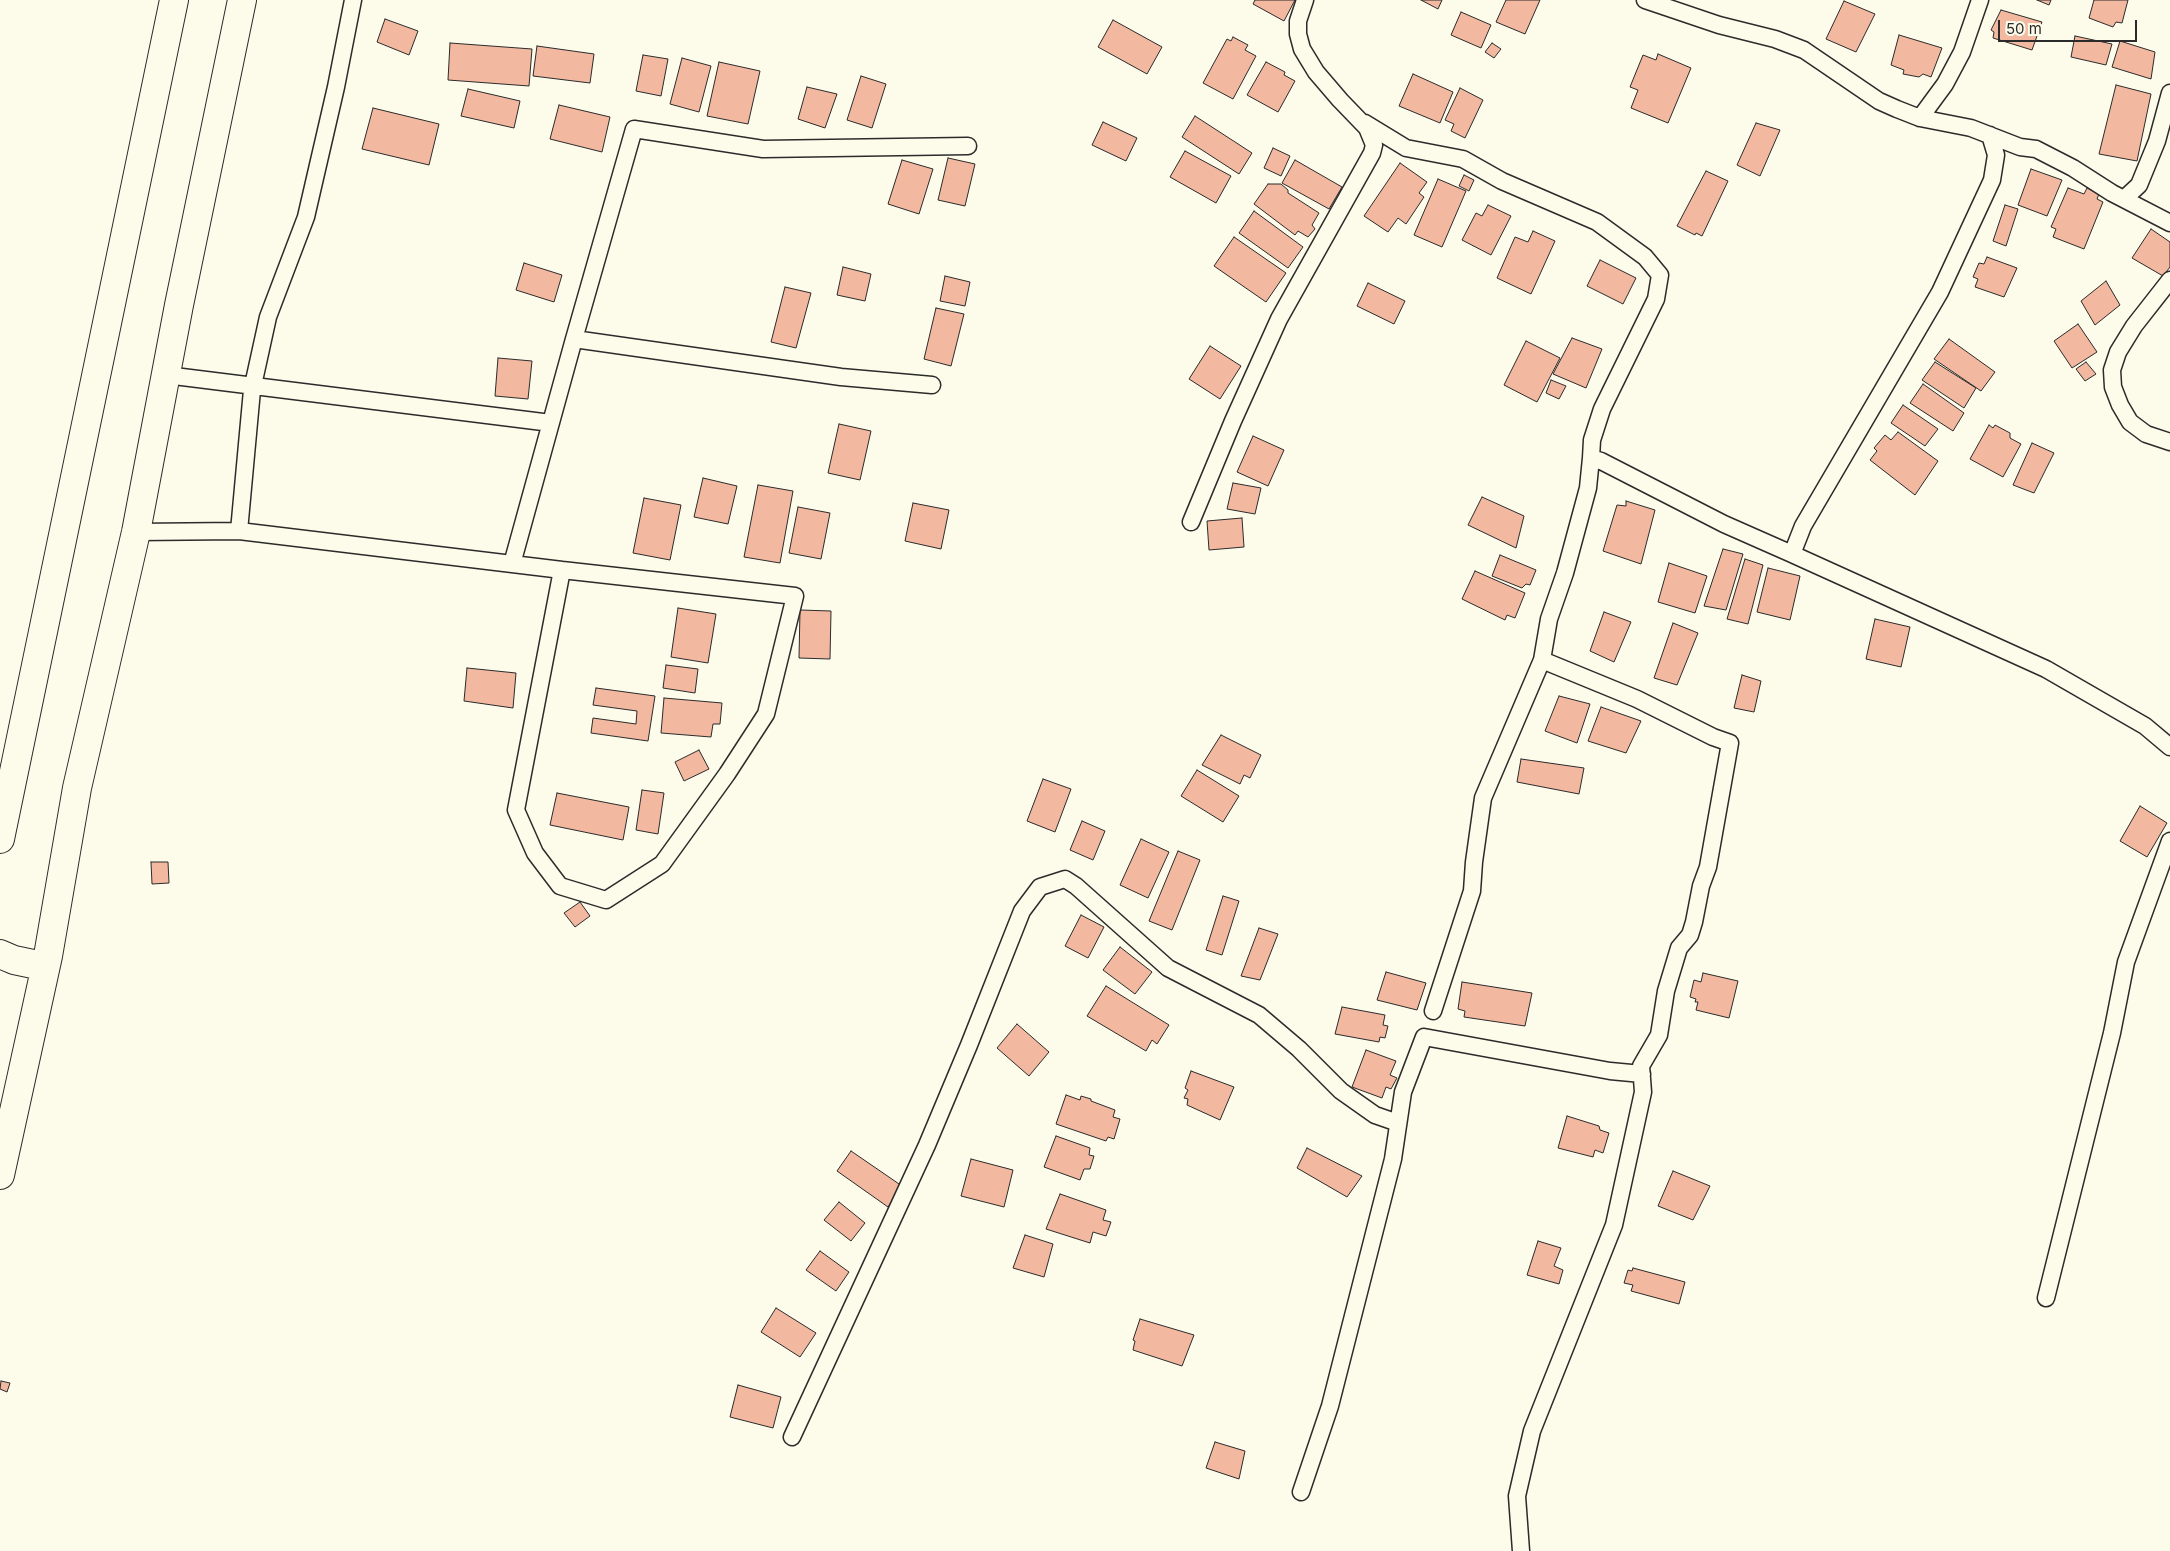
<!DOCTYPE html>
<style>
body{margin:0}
#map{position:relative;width:2170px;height:1551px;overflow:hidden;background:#fdfbea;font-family:Inter,sans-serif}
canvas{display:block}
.scale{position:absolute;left:1998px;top:20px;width:139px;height:22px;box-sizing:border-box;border:2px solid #2b2b2b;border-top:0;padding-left:6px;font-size:15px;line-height:18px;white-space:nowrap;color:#2b2b2b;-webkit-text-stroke:4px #fdfbea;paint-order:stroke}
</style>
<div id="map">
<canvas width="2170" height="1551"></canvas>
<div class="scale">50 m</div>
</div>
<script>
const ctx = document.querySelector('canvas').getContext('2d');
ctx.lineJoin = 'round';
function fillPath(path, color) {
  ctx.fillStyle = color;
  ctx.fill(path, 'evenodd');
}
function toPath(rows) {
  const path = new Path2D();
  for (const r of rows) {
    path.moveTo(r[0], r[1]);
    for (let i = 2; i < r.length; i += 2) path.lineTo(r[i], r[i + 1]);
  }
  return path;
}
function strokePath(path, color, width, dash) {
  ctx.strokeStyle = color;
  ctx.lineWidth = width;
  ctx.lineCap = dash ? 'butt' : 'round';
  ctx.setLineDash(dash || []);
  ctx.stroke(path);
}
const building = toPath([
 [1255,0,1295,0,1284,21,1253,4,1255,0],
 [1421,0,1442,0,1438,9,1421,0],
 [1506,0,1540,0,1525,34,1496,22,1506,0],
 [2037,0,2051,0,2049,5,2037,0],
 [2094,0,2128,0,2122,23,2116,22,2113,27,2089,18,2094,0],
 [1844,1,1875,14,1856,52,1826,39,1844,1],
 [2001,10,2042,22,2032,50,1993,38,1994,32,1991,30,2001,10],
 [1461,12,1491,25,1481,48,1451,35,1461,12],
 [385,19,418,31,409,55,377,42,385,19],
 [1113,20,1162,47,1147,74,1098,47,1113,20],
 [1899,35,1942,48,1931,77,1923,74,1919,77,1903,74,1904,70,1891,65,1899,35],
 [2075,36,2112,44,2106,65,2071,57,2075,36],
 [1233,37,1248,45,1245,50,1256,56,1233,99,1203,83,1227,39,1231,41,1233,37],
 [2120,41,2155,52,2151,79,2112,67,2120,41],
 [450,43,532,49,529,86,448,80,450,43],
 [1492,43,1501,49,1494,58,1485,52,1492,43],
 [537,46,594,54,590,83,533,76,537,46],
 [1658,54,1691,68,1668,123,1631,108,1638,90,1630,87,1643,55,1656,60,1658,54],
 [643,55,668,59,661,96,636,91,643,55],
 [682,58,711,66,699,112,670,104,682,58],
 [719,62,760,71,748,124,707,116,719,62],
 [1266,62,1285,72,1284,75,1295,81,1278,112,1247,95,1266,62],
 [1413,74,1453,92,1440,123,1399,106,1413,74],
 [861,76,886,84,872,128,847,120,861,76],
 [2116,85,2151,94,2137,161,2099,154,2116,85],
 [807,87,837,94,825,128,798,119,807,87],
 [1460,88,1483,100,1465,138,1451,131,1454,124,1445,120,1460,88],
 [468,89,520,101,514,128,461,116,468,89],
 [559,105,610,117,602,152,550,139,559,105],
 [373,108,439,124,429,165,362,149,373,108],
 [1195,116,1252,153,1239,174,1182,137,1195,116],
 [1103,122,1137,138,1126,161,1092,145,1103,122],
 [1756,123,1780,130,1760,176,1737,165,1756,123],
 [1273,148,1290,156,1281,176,1264,168,1273,148],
 [1185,151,1231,176,1216,203,1170,177,1185,151],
 [948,158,975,164,965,206,938,200,948,158],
 [902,160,933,169,919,214,888,204,902,160],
 [1295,160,1342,187,1329,209,1282,183,1295,160],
 [1400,163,1427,182,1419,193,1424,197,1406,224,1398,218,1388,232,1364,216,1400,163],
 [2031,169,2062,180,2047,216,2018,205,2031,169],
 [1706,171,1728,181,1702,236,1696,233,1695,235,1677,226,1706,171],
 [1464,175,1474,180,1469,191,1459,186,1464,175],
 [1438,179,1466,191,1442,247,1414,235,1438,179],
 [1268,184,1281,184,1288,190,1288,193,1319,213,1312,225,1315,229,1308,237,1298,231,1295,235,1254,204,1268,184],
 [2068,188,2084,194,2087,188,2099,194,2097,199,2103,202,2084,249,2053,237,2056,229,2051,227,2068,188],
 [1488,205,1511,216,1491,255,1462,240,1476,213,1482,216,1488,205],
 [2005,205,2018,209,2006,246,1993,241,2005,205],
 [1254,211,1303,247,1288,268,1239,233,1254,211],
 [2151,229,2170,242,2170,267,2163,276,2132,258,2151,229],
 [1533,231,1555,241,1531,294,1497,278,1515,237,1528,242,1533,231],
 [1234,237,1286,273,1266,302,1214,266,1234,237],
 [1987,257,2017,268,2004,297,1975,287,1978,279,1973,277,1979,263,1984,264,1987,257],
 [1600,260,1636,278,1623,304,1587,286,1600,260],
 [524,263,562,275,554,302,516,290,524,263],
 [843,267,871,274,865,301,837,295,843,267],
 [945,276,970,282,965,306,940,301,945,276],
 [2106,281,2120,305,2095,325,2081,301,2106,281],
 [1368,283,1405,301,1394,324,1357,306,1368,283],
 [785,287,811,293,796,348,771,342,785,287],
 [936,308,964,314,951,366,924,359,936,308],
 [2078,324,2097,352,2072,368,2054,341,2078,324],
 [1572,338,1602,349,1586,388,1553,374,1572,338],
 [1949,339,1995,372,1981,391,1934,359,1949,339],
 [1526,341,1560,358,1537,402,1504,385,1526,341],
 [1210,346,1241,366,1220,399,1189,379,1210,346],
 [498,358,532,361,528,399,495,396,498,358],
 [1935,362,1976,388,1964,408,1922,380,1935,362],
 [2086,362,2096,374,2085,381,2076,369,2086,362],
 [1551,380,1566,386,1559,399,1546,393,1551,380],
 [1923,384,1964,413,1953,431,1910,403,1923,384],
 [1903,405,1938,429,1925,446,1891,423,1903,405],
 [839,424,871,431,860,480,828,473,839,424],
 [1989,425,1993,428,1995,425,2010,433,2010,438,2021,444,2003,477,1970,459,1989,425],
 [1898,432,1938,461,1915,495,1870,460,1877,451,1874,448,1885,435,1891,440,1898,432],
 [1253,436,1284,450,1268,486,1237,472,1253,436],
 [2032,443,2054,453,2034,493,2013,485,2032,443],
 [703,478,737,486,728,524,694,517,703,478],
 [1233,483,1261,488,1255,514,1227,509,1233,483],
 [758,485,793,491,780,563,744,557,758,485],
 [1482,497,1524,516,1516,548,1468,525,1482,497],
 [644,498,681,505,670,560,633,553,644,498],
 [1626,501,1655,510,1641,564,1603,551,1617,505,1626,506,1626,501],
 [913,503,949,510,941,549,905,541,913,503],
 [798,507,830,513,821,559,789,553,798,507],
 [1242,518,1244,547,1209,550,1207,521,1242,518],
 [1723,549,1743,554,1726,610,1704,606,1723,549],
 [1500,555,1536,570,1530,585,1526,584,1522,588,1492,576,1500,555],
 [1745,559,1763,565,1748,624,1727,619,1745,559],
 [1669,563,1707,576,1695,613,1658,602,1669,563],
 [1768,568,1800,576,1790,620,1757,612,1768,568],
 [1475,571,1525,593,1515,618,1507,615,1505,620,1462,599,1475,571],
 [678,608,716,614,708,663,671,657,678,608],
 [800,610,831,611,830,659,799,658,800,610],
 [1604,612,1631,622,1614,662,1590,651,1604,612],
 [1875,619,1910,627,1901,667,1866,659,1875,619],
 [1673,623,1698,633,1677,685,1654,678,1673,623],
 [666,665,698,669,695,693,663,688,666,665],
 [467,668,516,673,513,708,464,701,467,668],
 [1742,675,1761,681,1754,712,1734,708,1742,675],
 [596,688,655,696,648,741,591,733,593,718,636,724,637,711,593,705,596,688],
 [1559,696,1590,704,1577,743,1545,731,1559,696],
 [664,698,722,703,720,724,713,724,711,737,661,733,664,698],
 [1601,707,1641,721,1626,753,1588,741,1601,707],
 [1221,735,1261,755,1250,778,1244,775,1240,784,1202,765,1221,735],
 [699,750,709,769,684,781,675,762,699,750],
 [1521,759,1584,768,1579,794,1517,782,1521,759],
 [1197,770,1239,796,1223,822,1181,796,1197,770],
 [1043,779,1071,789,1055,832,1027,821,1043,779],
 [642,790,664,793,658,834,636,830,642,790],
 [557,793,629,807,623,840,550,825,557,793],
 [2140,806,2167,823,2147,857,2120,841,2140,806],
 [1082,821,1105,831,1093,860,1070,850,1082,821],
 [1141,839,1169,852,1148,898,1120,885,1141,839],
 [1178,851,1200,860,1172,930,1149,921,1178,851],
 [151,862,168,862,169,883,152,884,151,862],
 [1223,896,1239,901,1222,955,1206,950,1223,896],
 [580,902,590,916,575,927,564,913,580,902],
 [1081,915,1104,927,1088,958,1065,946,1081,915],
 [1259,928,1278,934,1260,980,1241,976,1259,928],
 [1120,947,1152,972,1135,994,1103,970,1120,947],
 [1386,972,1426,983,1417,1010,1377,1000,1386,972],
 [1703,973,1738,981,1729,1018,1696,1010,1698,1002,1695,1002,1696,999,1690,997,1694,980,1701,982,1703,973],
 [1462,982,1532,993,1525,1026,1464,1017,1465,1011,1458,1009,1462,982],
 [1106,986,1169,1025,1157,1044,1152,1040,1146,1051,1087,1016,1106,986],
 [1342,1007,1385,1015,1383,1025,1388,1026,1385,1038,1380,1037,1379,1042,1335,1034,1342,1007],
 [1017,1024,1049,1052,1029,1076,997,1048,1017,1024],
 [1366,1050,1396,1061,1390,1075,1397,1078,1391,1089,1386,1087,1382,1098,1352,1087,1366,1050],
 [1191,1071,1234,1087,1220,1120,1187,1105,1188,1099,1184,1098,1188,1090,1185,1088,1191,1071],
 [1066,1095,1080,1100,1081,1096,1091,1099,1091,1101,1115,1110,1113,1117,1120,1119,1114,1139,1108,1137,1106,1141,1056,1124,1066,1095],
 [1567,1116,1599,1126,1600,1130,1609,1133,1603,1153,1595,1150,1593,1157,1558,1148,1567,1116],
 [1056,1136,1090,1148,1089,1155,1094,1156,1090,1169,1084,1169,1080,1180,1044,1167,1056,1136],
 [1307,1148,1362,1176,1347,1197,1297,1168,1307,1148],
 [851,1151,902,1186,888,1207,837,1171,851,1151],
 [971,1159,1013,1170,1004,1207,961,1196,971,1159],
 [1673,1171,1710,1186,1693,1220,1658,1206,1673,1171],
 [1060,1194,1106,1210,1103,1220,1111,1222,1106,1236,1093,1232,1090,1243,1046,1229,1060,1194],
 [839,1202,865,1223,851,1241,824,1220,839,1202],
 [1025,1235,1053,1244,1044,1277,1013,1268,1025,1235],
 [1538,1241,1561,1248,1554,1266,1563,1270,1559,1284,1527,1275,1538,1241],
 [820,1251,849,1272,836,1291,806,1270,820,1251],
 [1633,1268,1685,1282,1679,1304,1631,1291,1633,1285,1624,1283,1628,1270,1632,1271,1633,1268],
 [776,1308,816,1333,800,1357,761,1332,776,1308],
 [1140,1319,1194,1335,1182,1366,1133,1350,1135,1341,1133,1340,1140,1319],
 [1,1381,10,1383,7,1392,0,1389,1,1381],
 [738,1385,781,1397,773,1428,730,1417,738,1385],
 [1215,1442,1245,1451,1239,1479,1206,1468,1215,1442]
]);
fillPath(building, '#f2b8a0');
strokePath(building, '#2b2b2b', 1);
const minor = toPath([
 [1645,0,1719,25,1775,39,1804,50,1879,101,1897,109,1920,118,1971,128,2020,147,2036,149,2073,168,2112,193,2170,223],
 [1920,118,1945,84,1962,52,1980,0],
 [1365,123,1406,148,1463,159,1502,181,1597,222,1645,257,1660,275,1656,299,1602,409,1592,440,1591,458],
 [1990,135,1996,155,1992,180,1940,292,1803,526,1792,554,2046,669,2145,726,2170,747],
 [2124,199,2139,185,2157,141,2170,93],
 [2170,280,2134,326,2118,352,2112,370,2113,387,2120,405,2130,422,2146,434,2170,442],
 [574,339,634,129,763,149,968,146],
 [166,375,551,423],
 [1191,522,1233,421,1279,319,1372,153,1374,145,1367,128,1340,100,1316,72,1302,49,1298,34,1298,21,1305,0],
 [239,531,562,570,516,810,535,853,560,886,606,900,662,864,727,774,766,714,795,596,562,570],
 [136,532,239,531,252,390,268,317,306,217,336,87,353,0],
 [512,564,574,339,841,377,932,385],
 [1433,1011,1472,891,1474,862,1483,798,1542,660,1549,619,1565,573,1588,488,1591,458,1601,461,1724,524,1792,554],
 [2046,1298,2112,1033,2126,962,2170,841],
 [792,1437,927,1145,969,1045,1022,911,1040,887,1065,879,1076,886,1168,968,1259,1015,1299,1049,1341,1091,1375,1115,1398,1123],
 [1301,1492,1330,1406,1393,1159,1403,1092,1424,1037,1610,1071,1642,1074],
 [1521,1551,1517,1496,1532,1431,1614,1225,1643,1092,1641,1066,1659,1035,1666,991,1679,948,1690,935,1694,922,1701,886,1708,867,1730,743,1713,737,1637,699,1542,660]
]);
const trunk = toPath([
 [0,839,174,0],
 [0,954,14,960,33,964,45,964,48,956],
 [0,1175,48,956,77,788,136,532,179,305,242,0]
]);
strokePath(minor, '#2b2b2b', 19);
strokePath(trunk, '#2b2b2b', 30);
strokePath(minor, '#fdfbea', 16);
strokePath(trunk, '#fdfbea', 28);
</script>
